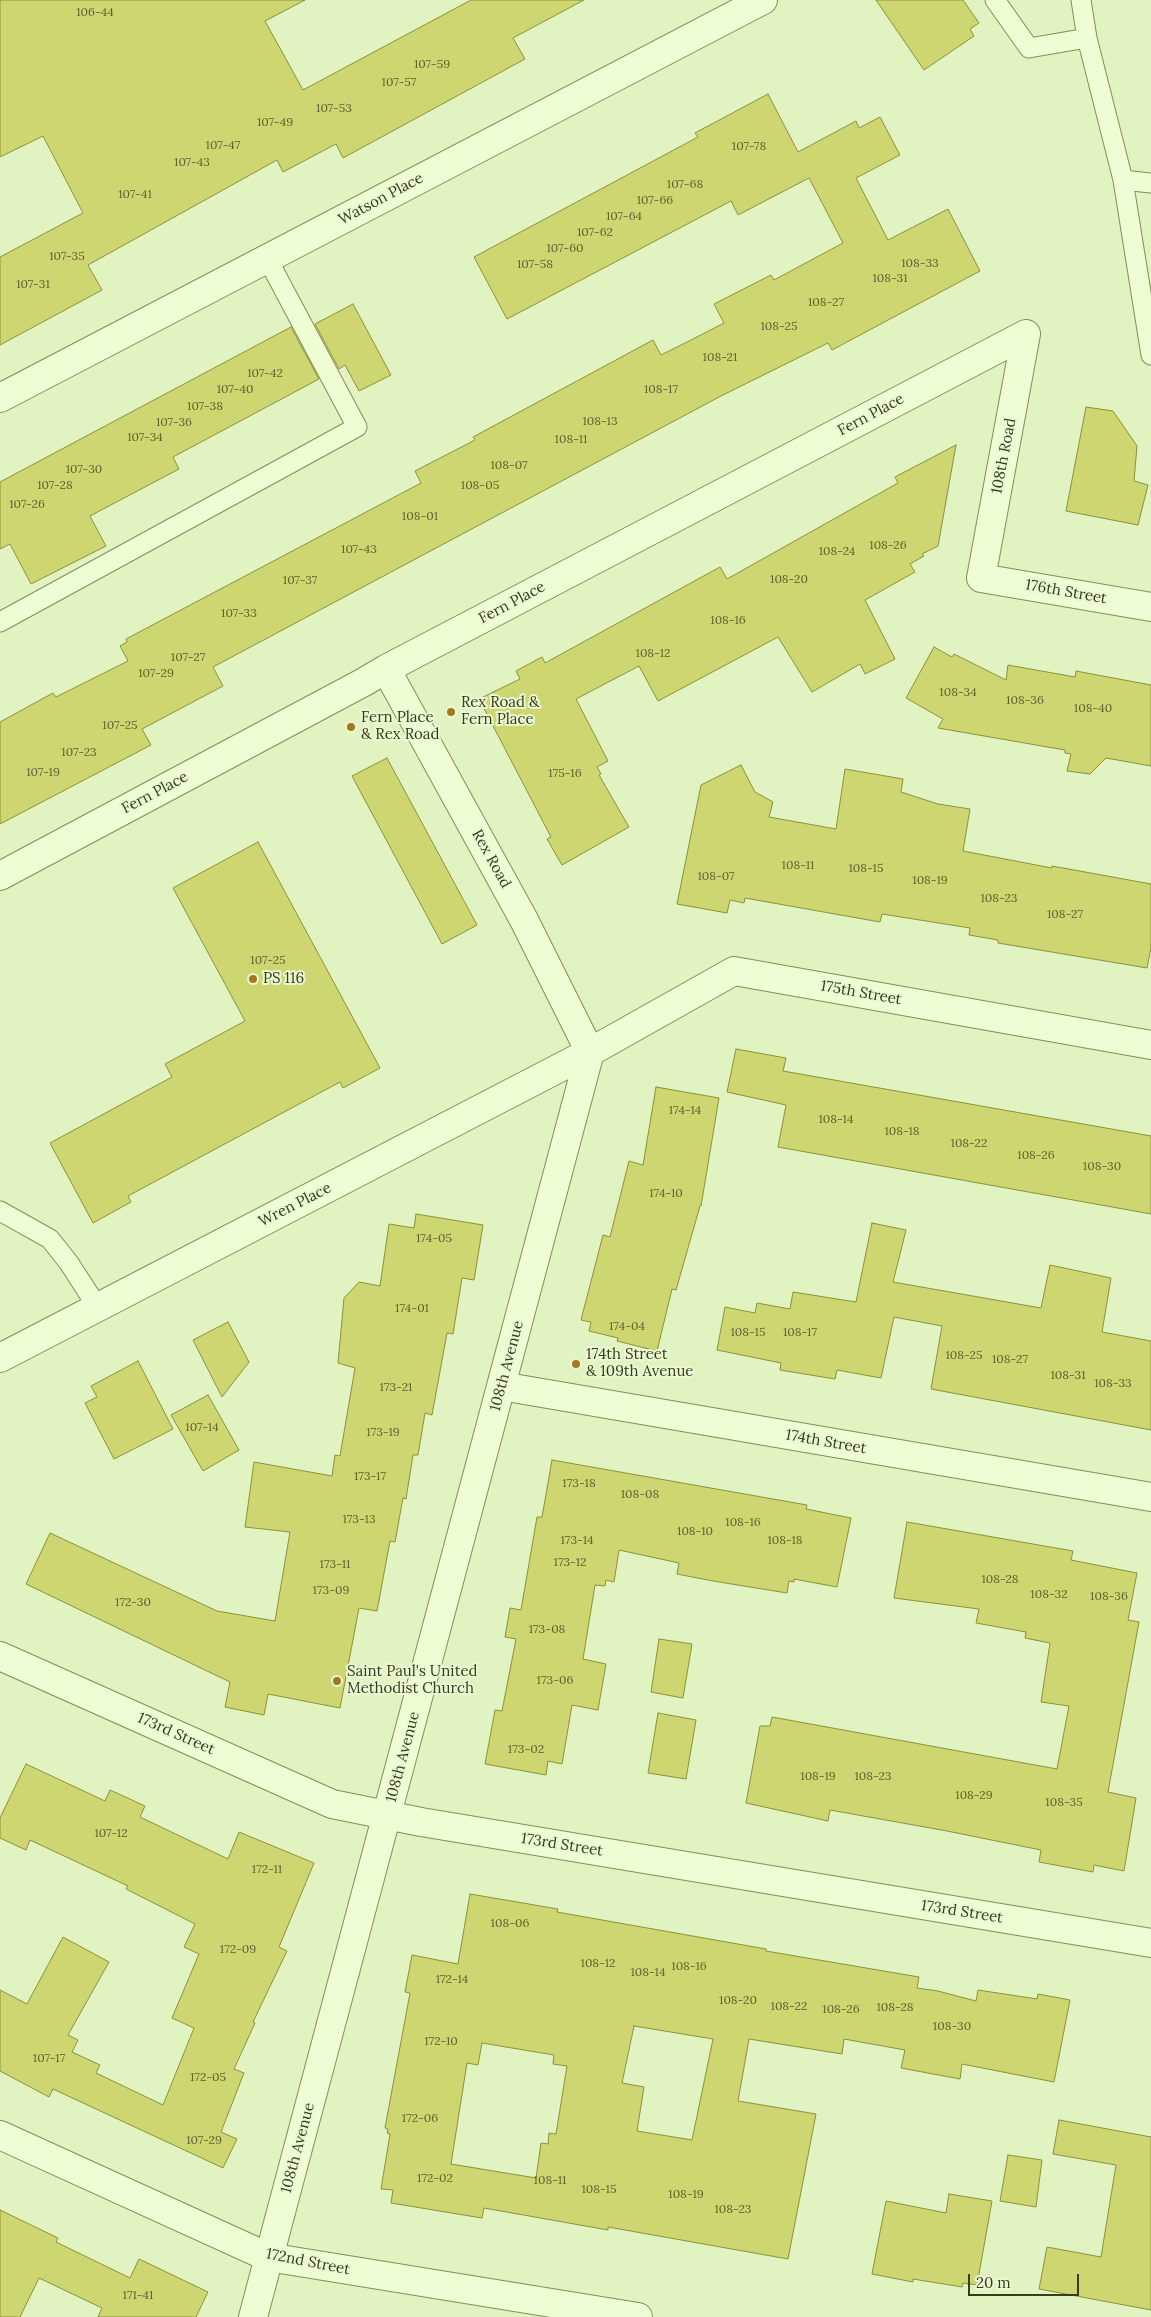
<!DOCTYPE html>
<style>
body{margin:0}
#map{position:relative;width:1151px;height:2317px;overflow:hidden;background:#e0f3c0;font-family:Lora,serif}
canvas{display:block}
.scale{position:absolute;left:968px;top:2274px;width:111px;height:22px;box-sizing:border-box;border:2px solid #373c1c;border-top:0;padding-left:6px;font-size:15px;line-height:18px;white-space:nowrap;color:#373c1c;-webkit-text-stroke:4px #eaf9d1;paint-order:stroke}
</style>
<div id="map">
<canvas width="1151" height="2317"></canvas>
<div class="scale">20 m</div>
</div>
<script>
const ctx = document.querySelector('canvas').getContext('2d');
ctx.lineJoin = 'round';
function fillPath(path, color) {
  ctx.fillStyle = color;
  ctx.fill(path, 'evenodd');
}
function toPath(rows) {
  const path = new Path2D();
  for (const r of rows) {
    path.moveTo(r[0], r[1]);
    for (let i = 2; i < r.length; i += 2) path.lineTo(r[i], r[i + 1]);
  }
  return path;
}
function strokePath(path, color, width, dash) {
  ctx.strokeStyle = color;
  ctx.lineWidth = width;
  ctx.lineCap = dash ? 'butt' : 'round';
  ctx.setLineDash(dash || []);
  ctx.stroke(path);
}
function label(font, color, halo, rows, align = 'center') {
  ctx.font = font + ' Lora,serif';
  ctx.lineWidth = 4;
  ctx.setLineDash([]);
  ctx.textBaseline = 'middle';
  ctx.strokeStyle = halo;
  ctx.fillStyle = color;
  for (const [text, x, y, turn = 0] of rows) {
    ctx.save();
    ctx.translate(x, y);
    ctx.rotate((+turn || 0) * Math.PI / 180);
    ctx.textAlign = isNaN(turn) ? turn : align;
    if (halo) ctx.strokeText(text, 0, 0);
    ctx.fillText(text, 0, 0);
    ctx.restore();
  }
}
const building = toPath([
 [0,0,305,0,265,21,303,90,471,0,584,0,513,38,525,59,343,158,336,144,283,172,277,160,88,265,102,290,0,345,0,257,83,213,43,136,0,157,0,0],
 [876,0,963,0,979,23,970,29,974,36,924,70,876,0],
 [768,94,798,152,856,121,859,128,880,117,900,155,856,178,888,240,948,209,980,271,832,350,828,343,721,396,213,667,223,686,142,729,151,745,0,824,0,722,53,693,56,697,128,661,120,646,127,642,126,639,421,483,415,471,475,440,473,437,653,340,661,355,691,340,724,323,714,304,771,275,774,280,843,243,809,178,738,215,731,201,507,319,474,257,698,137,695,133,768,94],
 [353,304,391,375,359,391,345,365,339,369,315,324,353,304],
 [291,327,319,379,173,457,179,469,90,516,106,546,31,584,10,544,0,549,0,482,291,327],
 [1086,407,1113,411,1137,446,1134,481,1148,485,1138,525,1066,511,1086,407],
 [956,445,938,546,922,554,924,556,910,564,915,572,865,600,895,659,865,674,860,664,812,692,778,637,658,701,639,666,576,699,608,761,597,767,601,774,599,775,629,827,562,865,547,839,551,837,479,699,520,679,516,671,542,657,545,663,720,567,727,579,898,483,895,477,956,445],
 [934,647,952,657,954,654,1006,680,1008,665,1075,677,1076,671,1151,685,1151,766,1106,758,1090,774,1067,771,1071,754,1065,753,1065,750,938,728,943,719,906,698,934,647],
 [387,758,477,925,442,944,352,776,387,758],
 [741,765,755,792,773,802,769,817,836,829,845,769,903,779,901,792,938,804,970,809,963,851,1052,868,1052,866,1151,884,1151,948,1147,968,998,943,998,940,969,935,970,928,882,914,880,922,745,898,744,903,730,900,727,913,677,904,701,785,741,765],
 [258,842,380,1068,343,1088,340,1082,128,1196,131,1202,93,1223,50,1143,172,1077,165,1064,245,1021,173,888,258,842],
 [736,1049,786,1058,783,1071,1151,1136,1151,1214,778,1147,786,1105,727,1092,736,1049],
 [656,1087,719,1098,701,1206,700,1206,676,1290,672,1289,657,1351,617,1341,618,1338,589,1331,591,1322,581,1320,603,1235,610,1237,629,1161,643,1165,656,1087],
 [416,1214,483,1225,474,1280,462,1278,453,1334,447,1333,432,1415,425,1413,418,1455,413,1455,406,1499,403,1498,395,1542,390,1541,377,1611,359,1608,340,1708,268,1694,264,1715,225,1707,230,1682,26,1584,50,1533,217,1611,275,1621,290,1532,245,1527,254,1462,332,1476,335,1455,340,1456,355,1368,338,1363,344,1298,359,1282,380,1286,389,1224,414,1228,416,1214],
 [872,1223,906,1230,893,1282,1041,1308,1050,1265,1111,1278,1102,1332,1151,1341,1151,1430,931,1389,942,1326,894,1317,881,1378,837,1370,835,1379,780,1370,781,1363,717,1350,725,1307,755,1313,757,1303,790,1309,793,1292,856,1302,872,1223],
 [228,1322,249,1362,222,1397,193,1340,228,1322],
 [138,1361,173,1429,114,1459,85,1403,97,1397,91,1386,138,1361],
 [208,1395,239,1450,203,1471,171,1415,208,1395],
 [552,1460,807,1505,806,1509,851,1518,837,1587,794,1579,794,1582,789,1581,787,1593,713,1581,677,1574,679,1563,619,1550,614,1582,606,1580,605,1586,595,1585,583,1659,606,1664,598,1710,572,1705,562,1764,548,1761,546,1775,485,1764,495,1710,502,1711,516,1639,505,1637,510,1608,521,1610,537,1517,542,1517,552,1460],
 [907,1522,1073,1551,1071,1560,1137,1573,1128,1620,1139,1622,1108,1792,1136,1798,1124,1871,1094,1865,1093,1872,1039,1862,1041,1850,947,1831,830,1810,828,1821,746,1803,760,1726,770,1726,772,1717,1057,1769,1069,1706,1041,1702,1050,1643,1025,1638,1026,1632,976,1623,979,1609,894,1598,907,1522],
 [659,1639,692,1644,683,1698,651,1692,659,1639],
 [658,1713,696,1720,686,1779,648,1773,658,1713],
 [26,1764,105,1801,110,1790,145,1806,140,1817,228,1859,239,1832,314,1863,279,1947,287,1951,253,2022,255,2023,234,2069,244,2073,221,2132,237,2139,223,2168,53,2089,49,2097,0,2071,0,1990,27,2004,63,1937,109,1962,68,2035,78,2040,72,2052,100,2065,96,2073,163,2105,194,2028,172,2018,199,1954,184,1947,195,1924,126,1889,128,1886,30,1840,26,1850,0,1838,0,1818,26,1764],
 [470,1894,558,1909,557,1912,766,1949,766,1951,919,1977,917,1988,938,1991,976,2001,978,1990,1037,1999,1038,1994,1070,2000,1054,2082,962,2064,960,2079,901,2068,905,2050,844,2039,842,2054,749,2039,738,2101,816,2114,788,2259,608,2227,608,2230,484,2208,482,2218,391,2203,393,2190,381,2189,390,2134,387,2133,388,2129,385,2128,410,1993,405,1992,412,1955,458,1964,470,1894],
 [634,2026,713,2039,692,2140,637,2131,644,2087,622,2083,634,2026],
 [482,2043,554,2055,553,2064,567,2066,556,2134,549,2133,548,2144,541,2143,536,2178,451,2164,467,2063,478,2065,482,2043],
 [1059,2120,1151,2137,1151,2310,1039,2289,1047,2247,1101,2257,1116,2165,1053,2154,1059,2120],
 [1008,2155,1042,2160,1036,2207,1000,2201,1008,2155],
 [949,2194,992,2201,977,2285,963,2283,962,2287,913,2279,913,2282,872,2274,886,2201,946,2213,949,2194],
 [0,2210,58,2238,56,2242,130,2278,139,2259,208,2292,196,2317,98,2317,102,2308,39,2278,20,2317,0,2317,0,2210]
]);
fillPath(building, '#cdd671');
strokePath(building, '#8b9138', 1);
const lane = toPath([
 [995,0,1029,48,1087,38],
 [1081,0,1087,38,1123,180,1151,183],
 [1123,180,1151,355],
 [0,622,357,427,267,258],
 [0,1211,50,1239,69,1263,98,1308]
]);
const street = toPath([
 [1026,334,981,578,1151,607],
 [0,398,763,0],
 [386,669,524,920,590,1052],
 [0,876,364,682,386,669,1026,334],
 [0,1358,590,1052,734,971,1151,1045],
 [501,1386,1151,1497],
 [0,1656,332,1804,421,1822,1151,1943],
 [0,2135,268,2257,638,2317],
 [253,2317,590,1052]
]);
strokePath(lane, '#838f55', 21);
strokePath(street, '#838f55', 30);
strokePath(lane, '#eefdd4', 19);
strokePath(street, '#eefdd4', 28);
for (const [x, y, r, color] of [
 [451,712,5,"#a5771e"],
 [351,727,5,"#a5771e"],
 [253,979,5,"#a5771e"],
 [576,1364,5,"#a5771e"],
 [337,1681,5,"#a5771e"]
]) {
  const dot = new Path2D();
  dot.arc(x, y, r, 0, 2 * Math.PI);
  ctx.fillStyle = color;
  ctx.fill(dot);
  strokePath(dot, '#eaf9d1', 2);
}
label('12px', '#5c6231', null, [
 ["106-44",95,13],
 ["107-59",432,65],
 ["107-57",399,83],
 ["107-53",334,109],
 ["107-49",275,123],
 ["107-47",223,146],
 ["107-78",749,147],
 ["107-43",192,163],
 ["107-68",685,185],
 ["107-41",135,195],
 ["107-66",655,201],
 ["107-64",624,217],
 ["107-62",595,233],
 ["107-60",565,249],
 ["107-35",67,257],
 ["108-33",920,264],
 ["107-58",535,265],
 ["108-31",890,279],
 ["107-31",33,285],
 ["108-27",826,303],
 ["108-25",779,327],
 ["108-21",720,358],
 ["107-42",265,374],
 ["107-40",235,390],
 ["108-17",661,390],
 ["107-38",205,407],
 ["108-13",600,422],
 ["107-36",174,423],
 ["107-34",145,438],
 ["108-11",571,440],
 ["108-07",509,466],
 ["107-30",84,470],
 ["107-28",55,486],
 ["108-05",480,486],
 ["107-26",27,505],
 ["108-01",420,517],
 ["108-26",888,546],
 ["107-43",359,550],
 ["108-24",837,552],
 ["108-20",789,580],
 ["107-37",300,581],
 ["107-33",239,614],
 ["108-16",728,621],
 ["108-12",653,654],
 ["107-27",188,658],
 ["107-29",156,674],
 ["108-34",958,693],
 ["108-36",1025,701],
 ["108-40",1093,709],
 ["107-25",120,726],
 ["107-23",79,753],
 ["107-19",43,773],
 ["175-16",565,774],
 ["108-11",798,866],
 ["108-15",866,869],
 ["108-07",716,877],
 ["108-19",930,881],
 ["108-23",999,899],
 ["108-27",1065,915],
 ["107-25",268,961],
 ["174-14",685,1111],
 ["108-14",836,1120],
 ["108-18",902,1132],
 ["108-22",969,1144],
 ["108-26",1036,1156],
 ["108-30",1102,1167],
 ["174-10",666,1194],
 ["174-05",434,1239],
 ["174-01",412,1309],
 ["174-04",627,1327],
 ["108-15",748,1333],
 ["108-17",800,1333],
 ["108-25",964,1356],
 ["108-27",1010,1360],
 ["108-31",1068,1376],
 ["108-33",1113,1384],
 ["173-21",396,1388],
 ["107-14",202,1428],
 ["173-19",383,1433],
 ["173-17",370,1477],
 ["173-18",579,1484],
 ["108-08",640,1495],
 ["173-13",359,1520],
 ["108-16",743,1523],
 ["108-10",695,1532],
 ["173-14",577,1541],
 ["108-18",785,1541],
 ["173-12",570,1563],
 ["173-11",335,1565],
 ["108-28",1000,1580],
 ["173-09",331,1591],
 ["108-32",1049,1595],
 ["108-36",1109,1597],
 ["172-30",133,1603],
 ["173-08",547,1630],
 ["173-06",555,1681],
 ["173-02",526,1750],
 ["108-19",818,1777],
 ["108-23",873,1777],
 ["108-29",974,1796],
 ["108-35",1064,1803],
 ["107-12",111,1834],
 ["172-11",267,1870],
 ["108-06",510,1924],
 ["172-09",238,1950],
 ["108-12",598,1964],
 ["108-16",689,1967],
 ["108-14",648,1973],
 ["172-14",452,1980],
 ["108-20",738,2001],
 ["108-22",789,2007],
 ["108-28",895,2008],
 ["108-26",841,2010],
 ["108-30",952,2027],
 ["172-10",441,2042],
 ["107-17",49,2059],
 ["172-05",208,2078],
 ["172-06",420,2119],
 ["107-29",204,2141],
 ["172-02",435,2179],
 ["108-11",550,2181],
 ["108-15",599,2190],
 ["108-19",686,2195],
 ["108-23",733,2210],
 ["171-41",138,2296]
]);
label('15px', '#373c1c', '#eaf9d1', [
 ["Watson Place",381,199,-28],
 ["Fern Place",871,415,-28],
 ["108th Road",1004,456,-79],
 ["176th Street",1066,592,10],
 ["Fern Place",512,603,-28],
 ["Fern Place",155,793,-28],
 ["Rex Road",491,859,61],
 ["175th Street",861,993,10],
 ["Wren Place",295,1205,-27],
 ["108th Avenue",507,1366,-75],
 ["174th Street",826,1442,10],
 ["173rd Street",176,1734,24],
 ["108th Avenue",403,1757,-75],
 ["173rd Street",562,1845,9],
 ["173rd Street",962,1912,9],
 ["108th Avenue",298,2148,-75],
 ["172nd Street",308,2262,11]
]);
label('15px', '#373c1c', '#eaf9d1', [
 ["Rex Road &",461,703],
 ["Fern Place",461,720],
 ["Fern Place",361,718],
 ["& Rex Road",361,735],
 ["PS 116",263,979],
 ["174th Street",586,1355],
 ["& 109th Avenue",586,1372],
 ["Saint Paul's United",347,1672],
 ["Methodist Church",347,1689]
], 'left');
</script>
